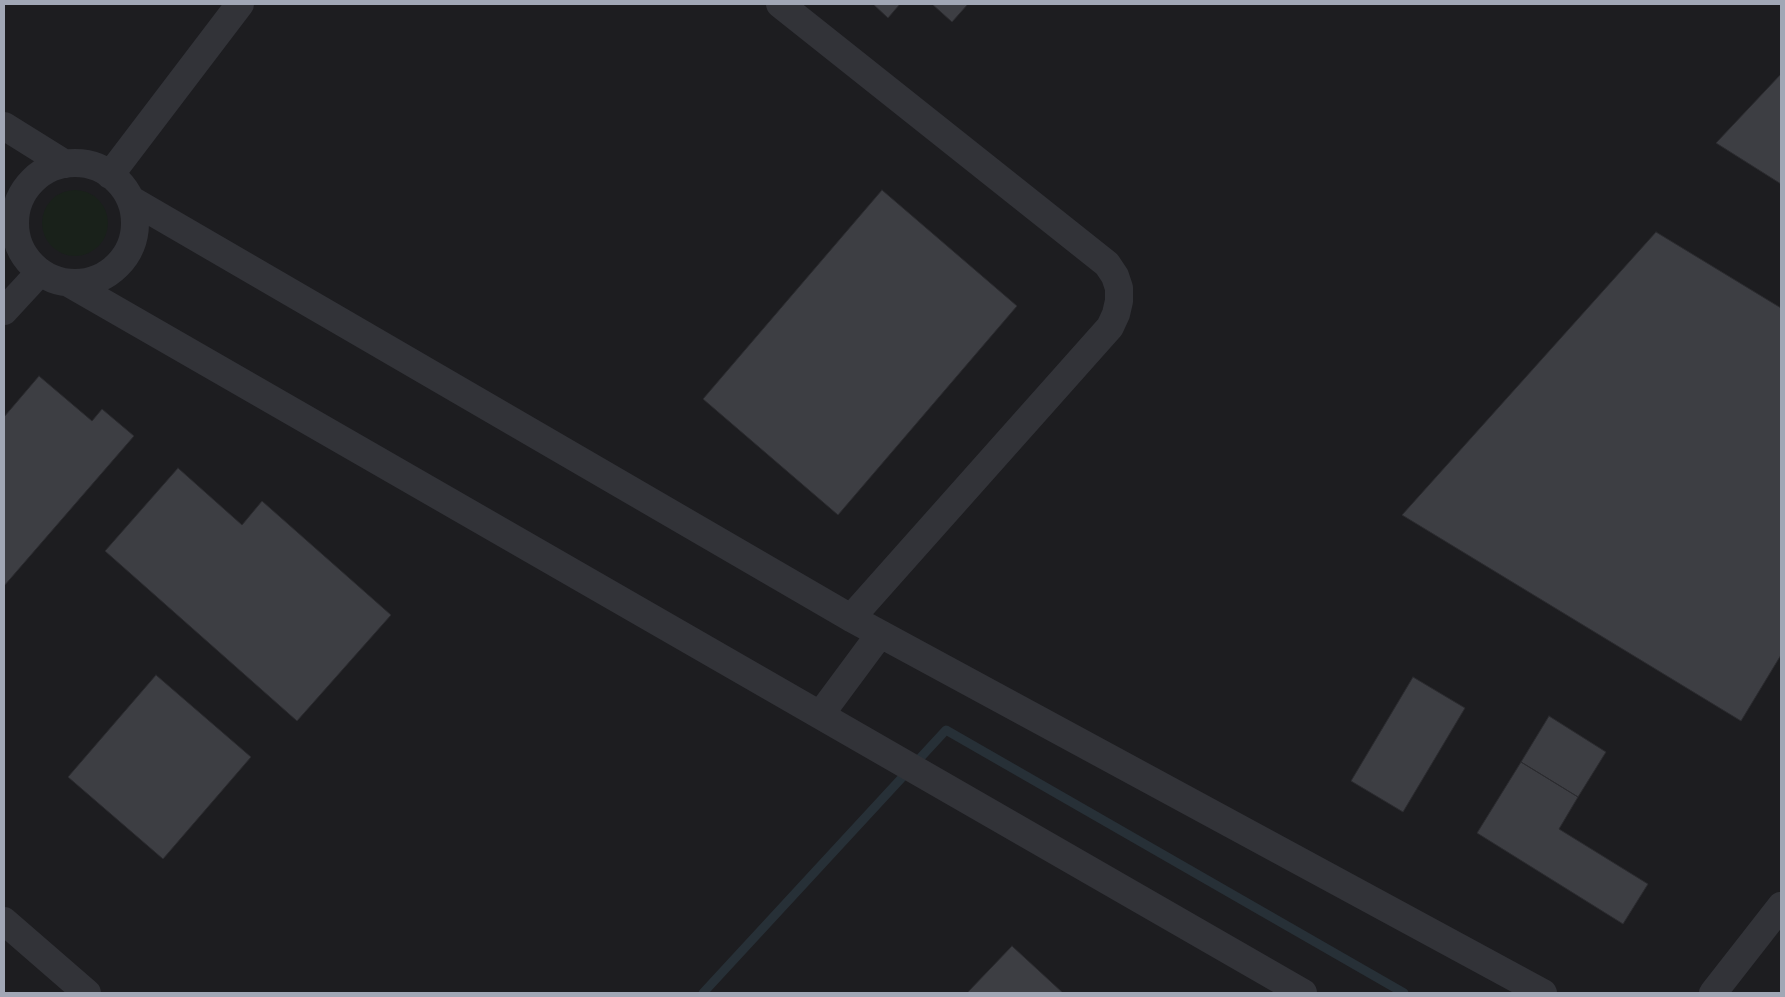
<!DOCTYPE html>
<style>
body{margin:0}
#map{position:relative;width:1785px;height:997px;overflow:hidden;background:#111113;font-family:Mulish,sans-serif}
canvas{display:block}
.frame{position:absolute;inset:0;border:5px solid #a1a7b5;pointer-events:none}
</style>
<div id="map">
<canvas width="1785" height="997"></canvas>
<div class="frame"></div>
</div>
<script>
const ctx = document.querySelector('canvas').getContext('2d');
ctx.lineJoin = 'round';
function fillPath(path, color) {
  ctx.fillStyle = color;
  ctx.fill(path, 'evenodd');
}
function toPath(rows) {
  const path = new Path2D();
  for (const r of rows) {
    if (r.length === 3) {
      path.moveTo(r[0] + r[2], r[1]);
      path.arc(r[0], r[1], r[2], 0, 2 * Math.PI);
      continue;
    }
    path.moveTo(r[0], r[1]);
    for (let i = 2; i < r.length; i += 2) path.lineTo(r[i], r[i + 1]);
  }
  return path;
}
function strokePath(path, color, width, dash) {
  ctx.strokeStyle = color;
  ctx.lineWidth = width;
  ctx.lineCap = dash ? 'butt' : 'round';
  ctx.setLineDash(dash || []);
  ctx.stroke(path);
}
fillPath(toPath([
 [4,4,1781,4,1781,993,4,993]
]), '#1d1d20');
fillPath(toPath([
 [75,223,33]
]), '#19211a');
strokePath(toPath([
 [703,993,946,730,1404,993]
]), '#273037', 9);
const building = toPath([
 [873,4,900,4,888,18,873,4],
 [932,4,968,4,952,22,932,4],
 [1781,74,1781,184,1716,143,1781,74],
 [882,190,1017,306,838,515,703,399,882,190],
 [1656,232,1781,308,1781,655,1741,721,1402,515,1656,232],
 [39,376,92,421,102,409,134,436,4,586,4,417,39,376],
 [178,468,242,525,262,501,391,615,297,721,105,551,178,468],
 [156,675,251,757,163,859,68,777,156,675],
 [1413,677,1465,708,1403,812,1351,781,1413,677],
 [1549,716,1606,752,1578,797,1521,762,1549,716],
 [1521,762,1578,797,1559,829,1648,884,1623,924,1477,833,1521,762],
 [1012,946,1063,993,967,993,1012,946]
]);
fillPath(building, '#3d3e43');
strokePath(building, '#2b2b2f', 1);
strokePath(toPath([
 [780,4,1107,264,1115,276,1119,288,1119,301,1116,314,1110,327,851,618],
 [4,126,65,164],
 [75,223,60],
 [110,175,240,4],
 [130,199,851,618,1543,993],
 [69,283,1303,993],
 [4,311,40,272],
 [820,715,880,634],
 [4,921,87,993]
]), '#323338', 28);
strokePath(toPath([
 [1713,993,1781,906]
]), '#323338', 28);
</script>
